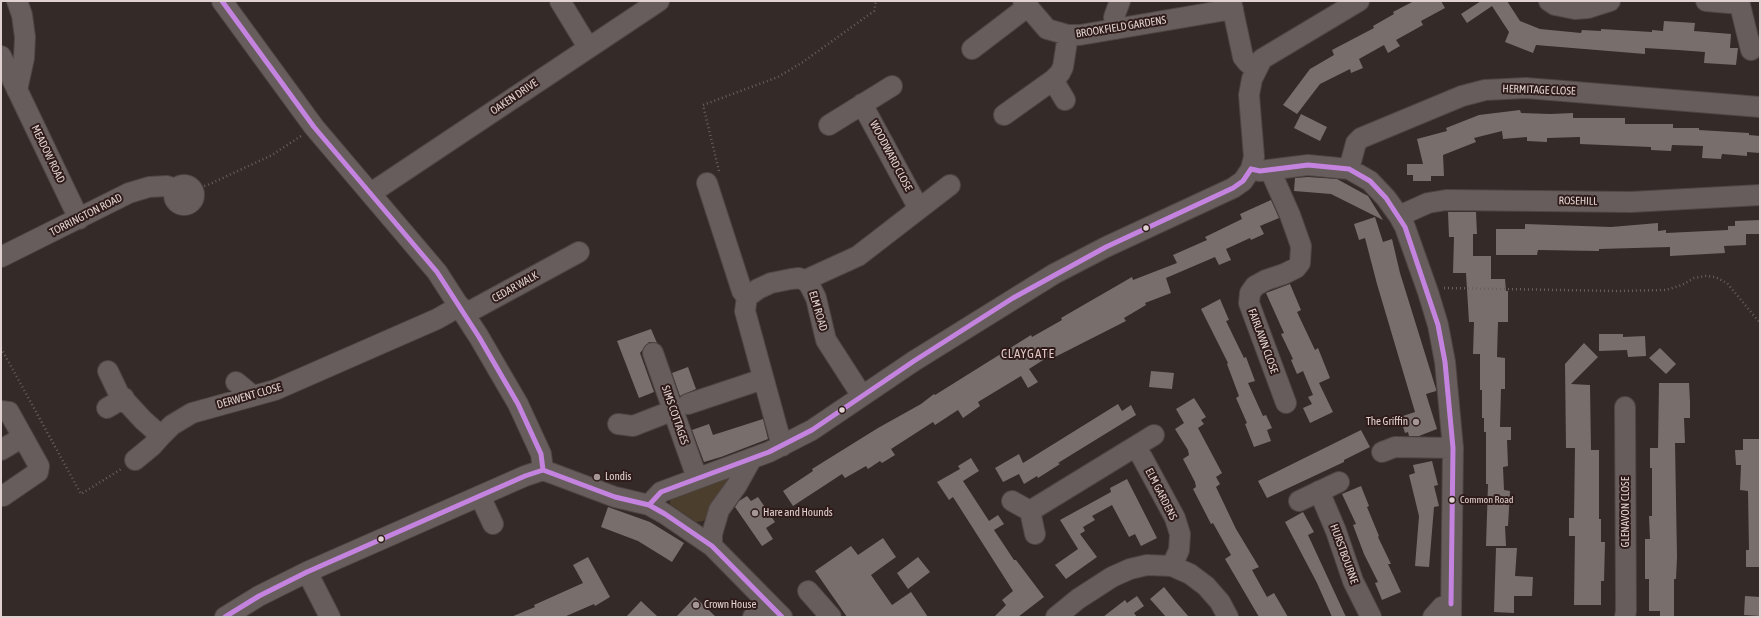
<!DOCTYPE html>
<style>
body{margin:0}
#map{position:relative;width:1761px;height:618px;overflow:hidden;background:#342a28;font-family:"Asap Condensed",sans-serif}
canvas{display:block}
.frame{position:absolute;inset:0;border:2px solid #e0d2d0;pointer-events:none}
</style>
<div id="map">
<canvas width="1761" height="618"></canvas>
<div class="frame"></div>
</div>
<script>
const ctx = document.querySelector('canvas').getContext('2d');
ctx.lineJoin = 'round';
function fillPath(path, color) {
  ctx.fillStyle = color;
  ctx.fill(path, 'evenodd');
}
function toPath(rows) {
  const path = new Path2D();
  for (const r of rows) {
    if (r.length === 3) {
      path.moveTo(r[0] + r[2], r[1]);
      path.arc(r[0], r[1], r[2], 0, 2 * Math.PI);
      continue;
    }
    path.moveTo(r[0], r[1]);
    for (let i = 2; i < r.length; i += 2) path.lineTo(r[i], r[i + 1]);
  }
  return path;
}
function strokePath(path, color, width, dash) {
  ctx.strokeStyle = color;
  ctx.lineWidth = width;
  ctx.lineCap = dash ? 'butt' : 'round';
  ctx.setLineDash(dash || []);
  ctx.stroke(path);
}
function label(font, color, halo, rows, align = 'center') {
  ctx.font = font + ' "Asap Condensed",sans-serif';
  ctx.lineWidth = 4;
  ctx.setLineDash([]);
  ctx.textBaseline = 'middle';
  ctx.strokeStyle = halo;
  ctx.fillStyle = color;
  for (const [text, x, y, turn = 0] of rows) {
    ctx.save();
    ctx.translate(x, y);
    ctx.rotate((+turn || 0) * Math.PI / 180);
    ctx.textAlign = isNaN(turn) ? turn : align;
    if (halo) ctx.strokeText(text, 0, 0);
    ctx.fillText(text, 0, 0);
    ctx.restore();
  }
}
fillPath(toPath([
 [727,474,731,480,709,516,703,521,696,522,670,504,670,499]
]), '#4c3e2c');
fillPath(toPath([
 [1414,1,1441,1,1445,8,1421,21,1423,25,1396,40,1400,46,1388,53,1384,45,1359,59,1363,68,1351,73,1350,69,1320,84,1297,114,1283,105,1310,69,1334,55,1332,50,1374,28,1373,26,1394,14,1393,12],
 [1481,1,1507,1,1520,21,1540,29,1581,33,1582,30,1601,31,1601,29,1652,32,1652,30,1663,31,1664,21,1695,23,1694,31,1731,34,1730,48,1738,48,1736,65,1704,63,1705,52,1678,50,1645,48,1645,54,1536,45,1533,53,1505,42,1509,32,1492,6,1467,23,1461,14],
 [1520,110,1521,113,1550,114,1573,113,1573,118,1625,118,1625,124,1673,124,1673,128,1699,128,1699,130,1749,133,1749,135,1760,136,1760,153,1747,152,1747,156,1722,154,1721,159,1702,158,1703,146,1672,145,1671,151,1651,150,1651,147,1580,144,1580,137,1547,138,1547,142,1527,141,1527,137,1503,139,1502,131,1474,138,1476,142,1443,155,1444,176,1431,176,1431,181,1413,181,1413,175,1407,175,1407,164,1423,164,1417,139,1447,131,1446,128,1479,115],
 [1301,114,1327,127,1320,141,1294,128],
 [1308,177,1337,179,1368,196,1383,220,1331,194,1294,191,1295,178],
 [1271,200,1279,218,1260,226,1264,234,1251,240,1250,238,1226,249,1231,260,1219,265,1215,257,1166,278,1171,293,1145,303,1146,305,1124,318,1126,321,1053,358,1051,355,1029,369,1038,382,1028,388,1021,376,978,402,980,406,963,418,958,410,935,425,933,422,891,449,895,455,882,463,880,461,868,469,866,466,845,478,842,474,793,506,783,491,813,471,812,469,878,428,921,404,934,394,935,395,1031,335,1032,337,1062,320,1061,318,1132,277,1133,280,1177,263,1173,255,1207,240,1205,237,1242,219,1240,214],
 [1448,212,1476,212,1477,234,1473,234,1473,256,1491,256,1491,279,1505,279,1506,291,1508,291,1508,322,1498,322,1497,357,1505,358,1505,389,1501,389,1500,427,1511,427,1511,440,1507,440,1508,466,1503,467,1504,490,1510,491,1508,526,1505,526,1506,546,1486,546,1488,484,1486,484,1486,432,1484,432,1484,418,1482,418,1482,390,1480,390,1480,354,1473,354,1474,322,1469,322,1466,273,1453,273,1454,237,1449,237],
 [1375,217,1383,242,1392,239,1400,273,1436,389,1436,391,1426,394,1437,429,1419,436,1409,436,1408,432,1405,433,1400,417,1415,412,1377,284,1365,238,1359,240,1354,224],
 [1760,220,1760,234,1746,234,1746,245,1724,246,1725,253,1670,256,1670,247,1599,249,1599,251,1538,250,1537,255,1496,255,1496,229,1525,229,1525,224,1611,227,1658,223,1658,231,1666,230,1666,233,1728,230,1728,226,1735,226,1735,221],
 [1290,284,1301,310,1297,312,1315,350,1318,348,1330,378,1319,383,1333,412,1310,423,1303,408,1312,404,1308,397,1313,395,1303,371,1297,374,1291,360,1293,359,1281,334,1284,333,1266,293],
 [1220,299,1229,320,1226,321,1244,358,1246,357,1255,381,1248,383,1263,416,1266,415,1272,428,1267,430,1271,441,1254,447,1245,424,1247,423,1236,398,1239,396,1227,364,1228,363,1201,309],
 [651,329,657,343,649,342,640,353,654,392,639,398,617,341],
 [1599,334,1623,334,1623,337,1645,336,1646,356,1628,357,1627,350,1599,351],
 [1584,343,1598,357,1571,384,1590,385,1591,450,1599,450,1599,519,1601,519,1601,542,1605,542,1604,581,1601,581,1601,605,1574,605,1575,536,1569,536,1569,518,1574,518,1575,448,1566,448,1565,364],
 [1660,348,1676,364,1666,374,1649,358],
 [688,367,696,389,680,396,672,373],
 [1151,371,1174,373,1172,389,1149,387],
 [1659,383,1689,383,1690,402,1690,418,1684,418,1685,443,1675,443,1677,557,1676,579,1674,579,1674,617,1660,617,1660,611,1649,611,1649,579,1645,579,1645,539,1650,539,1649,516,1652,516,1652,468,1650,468,1650,448,1658,448],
 [1194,398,1206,417,1201,420,1204,424,1198,428,1222,473,1216,477,1220,484,1216,487,1236,529,1259,567,1252,570,1267,597,1274,593,1288,617,1259,617,1225,559,1231,555,1213,523,1211,524,1193,489,1196,487,1195,482,1183,459,1189,455,1188,450,1175,429,1184,423,1176,409],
 [1118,404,1122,411,1131,405,1136,415,1058,463,1060,464,1038,478,1037,476,1024,484,1019,474,1003,482,995,468,1019,454,1023,463],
 [763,419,768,439,721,457,704,462,692,430,709,424,713,435],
 [1361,430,1370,447,1344,460,1344,462,1267,498,1258,481],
 [1743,439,1760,439,1760,567,1746,567,1746,550,1749,550,1748,491,1740,490,1741,465,1736,465,1735,450,1743,450],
 [971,458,979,471,963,481,989,521,998,515,1004,524,994,530,1014,560,1016,560,1044,597,1018,617,994,617,1006,605,1002,600,1013,591,953,497,949,500,937,482,960,469,958,466],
 [1432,461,1438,485,1434,486,1439,506,1434,507,1429,567,1415,566,1419,516,1409,475,1415,473,1413,465],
 [1127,479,1157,538,1141,546,1135,534,1129,537,1112,505,1092,516,1095,520,1083,527,1085,531,1080,534,1097,557,1066,579,1055,565,1078,549,1060,520,1111,492,1110,488],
 [1361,486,1369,506,1367,507,1379,536,1378,537,1391,564,1388,564,1401,592,1382,600,1375,583,1378,582,1364,554,1353,525,1356,524,1342,494],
 [747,496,751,501,758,497,775,522,766,528,773,539,762,546,735,507,739,501],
 [608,507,650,522,684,543,672,562,638,541,601,527],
 [1303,512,1314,532,1308,535,1346,617,1332,617,1317,583,1285,522],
 [883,538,896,557,871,575,892,605,911,592,928,617,847,617,815,571,851,546,858,555],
 [1496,548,1517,548,1515,576,1533,577,1532,596,1514,596,1514,613,1494,612],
 [588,557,610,597,595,606,594,604,564,617,511,617,535,607,534,605,583,583,573,565],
 [918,557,930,572,908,589,897,573],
 [1164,587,1176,602,1189,617,1166,617,1150,599],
 [1137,596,1144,606,1134,613,1137,617,1103,617,1125,600,1127,603],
 [1745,596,1760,597,1760,616,1744,615],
 [695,597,716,617,676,617],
 [641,601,658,617,626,617]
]), '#786f6c');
const minor = toPath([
 [222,1,314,127,437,272,479,337,518,404,541,454,543,470],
 [560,1,588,47],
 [1023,1,1047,29,1068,35,1080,35,1233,9],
 [1231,1,1243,57,1247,62,1256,69],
 [1549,1,1555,5,1575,9,1588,8,1610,1],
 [1706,1,1740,4],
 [1739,1,1751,50],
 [1116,29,1114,17,1120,1],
 [972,49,1027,7],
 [1,56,79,219],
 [17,90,24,58,25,37,22,15,17,1],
 [1065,100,1053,80,1060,73,1063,67,1068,35],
 [862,104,919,209],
 [1004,115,1053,80],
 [829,125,892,86],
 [1251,169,1260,171,1308,165,1349,169,1370,181,1386,198,1399,216,1405,227,1428,292,1438,325,1445,362,1453,448,1451,617],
 [1349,169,1356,143,1361,138,1462,96,1485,90,1526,88,1760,107],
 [1270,170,1290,215,1301,246,1300,263,1296,268,1284,274,1266,280,1255,286,1250,293,1249,303,1286,403],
 [707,183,742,291,747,297],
 [184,195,10],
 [371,193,659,1],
 [1399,216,1428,203,1446,200,1631,202,1760,195],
 [1,257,129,193,149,187,167,186,175,189],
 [806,281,812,277,858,256,950,185],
 [465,314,579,252],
 [653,353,697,478],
 [108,371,119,394,143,420,161,436,172,425,192,413,275,390,437,319,460,306],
 [236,382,253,396],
 [688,404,763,379],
 [107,408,124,398],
 [1,411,9,412,39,466,38,472,3,496,1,495],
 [618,424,633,426,674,410],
 [782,446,745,311,747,297,758,289,771,283,791,279,799,278,806,281,810,286,816,298,826,340,862,396],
 [1136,446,1175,518,1180,534,1179,550,1172,566],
 [1,450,23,437],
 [1382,452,1395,447,1453,448],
 [135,460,152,446,161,436],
 [543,470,615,497,649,505,665,514,712,546,782,617],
 [1319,491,1336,531,1353,581,1371,617],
 [480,496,493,524],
 [1012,501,1030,511,1035,534],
 [1299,501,1339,482],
 [649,505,661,492,769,452,812,430,914,361,1054,274,1106,247,1233,188,1243,181,1251,169,1254,157,1249,95,1252,79,1262,59,1359,1],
 [1030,511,1154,435],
 [712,546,712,534,719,510,737,485,752,458],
 [307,572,330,617],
 [808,591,831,617],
 [225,617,259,596,307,572,525,476,543,470],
 [753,617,767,603],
 [1056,617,1078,599,1112,577,1130,569,1147,565,1172,566,1190,574,1206,586,1220,602,1228,617],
 [1433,617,1442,607,1451,604],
 [1625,617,1626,611,1625,407]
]);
strokePath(minor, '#4f4644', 22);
strokePath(toPath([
 [719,171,703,105,778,77,803,62,874,11,876,1],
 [193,190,210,184,272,155,301,136],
 [1444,288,1616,291,1666,290,1682,285,1694,278,1706,276,1715,277,1727,283,1760,323],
 [1,348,81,494,123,468]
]), '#68605f', 2.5, [1, 3]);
strokePath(minor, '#665d5c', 20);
strokePath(toPath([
 [222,1,314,127,437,272,479,337,518,404,541,454,543,470],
 [1251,169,1260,171,1308,165,1349,169,1370,181,1386,198,1405,227,1438,325,1445,362,1453,448,1451,604],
 [543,470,615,497,649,505,665,514,712,546,782,617],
 [649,505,661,492,769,452,812,430,914,361,1013,298,1106,247,1233,188,1243,181,1251,169],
 [225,617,259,596,307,572,525,476,543,470]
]), '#c483df', 5);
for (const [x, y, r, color] of [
 [1146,228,3.5,"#e0d2d0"],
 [842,410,3.5,"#e0d2d0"],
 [1416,422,4,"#a49795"],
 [597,477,4,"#a49795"],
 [1452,500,3.5,"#e0d2d0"],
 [755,513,4,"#a49795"],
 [381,539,3.5,"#e0d2d0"],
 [696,605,4,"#a49795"]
]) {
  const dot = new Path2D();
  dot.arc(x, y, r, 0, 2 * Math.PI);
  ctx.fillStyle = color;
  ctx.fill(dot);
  strokePath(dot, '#2f1c1a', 1.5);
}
label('10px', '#e0d2d0', '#2f1c1a', [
 ["Common Road",1460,500]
], 'left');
label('11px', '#e0d2d0', '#2f1c1a', [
 ["BROOKFIELD GARDENS",1121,27,-9],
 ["HERMITAGE CLOSE",1539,90,2],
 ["OAKEN DRIVE",514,97,-34],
 ["MEADOW ROAD",48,154,64],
 ["WOODWARD CLOSE",891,156,62],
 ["ROSEHILL",1578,201,1],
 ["TORRINGTON ROAD",86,215,-27],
 ["CEDAR WALK",515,287,-29],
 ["ELM ROAD",818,311,74],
 ["FAIRLAWN CLOSE",1263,341,70],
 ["DERWENT CLOSE",249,396,-16],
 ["SIMS COTTAGES",675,415,71],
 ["ELM GARDENS",1161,494,63],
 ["GLENAVON CLOSE",1626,512,-90],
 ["HURSTBOURNE",1344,554,70]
]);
label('11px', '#e0d2d0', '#2f1c1a', [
 ["The Griffin",1408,422,"right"],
 ["Londis",605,477],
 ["Hare and Hounds",763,513],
 ["Crown House",704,605]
], 'left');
ctx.letterSpacing = '1px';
label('13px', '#dfc5c1', '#2f1c1a', [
 ["CLAYGATE",1028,354]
]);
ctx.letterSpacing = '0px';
</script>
